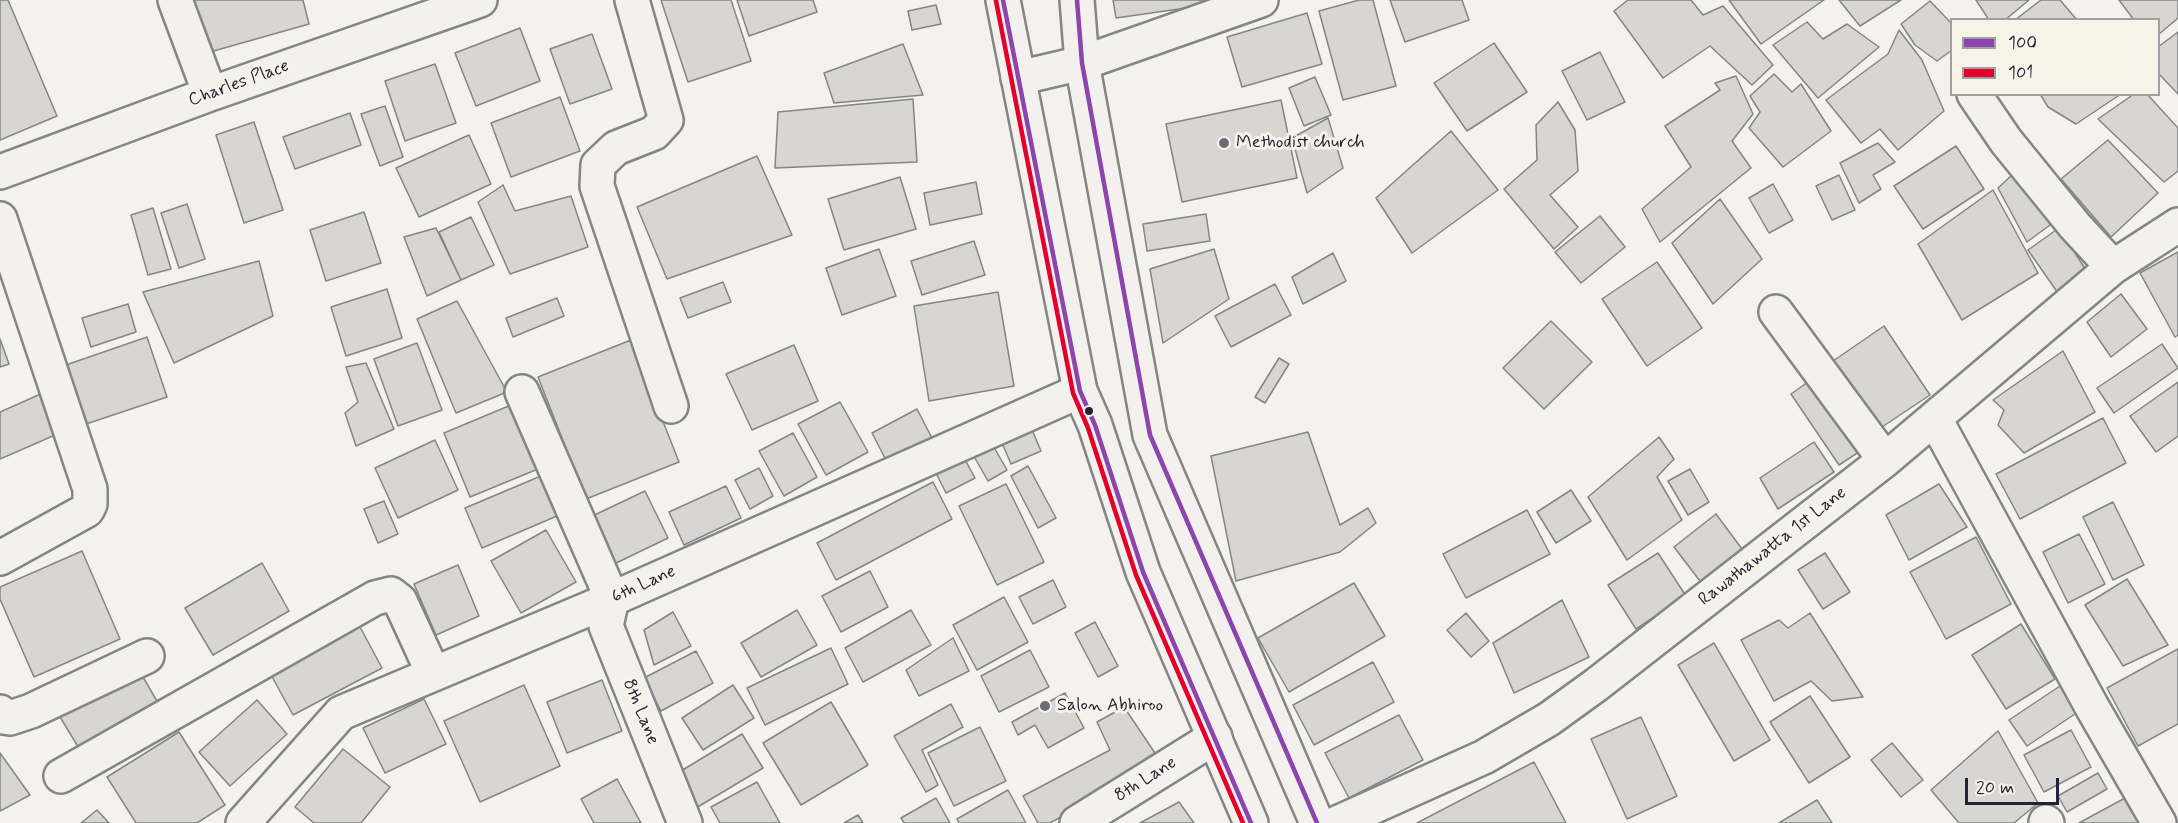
<!DOCTYPE html>
<style>
body{margin:0}
#map{position:relative;width:2178px;height:823px;overflow:hidden;background:#f4f2ec;font-family:Mynerve,sans-serif}
canvas{display:block}
.legend{position:absolute;left:1950px;top:18px;width:210px;height:78px;box-sizing:border-box;background:#f7f3e8;border:2px solid #a29fa3;margin:0;padding:8px 10px;list-style:none;font-size:18px;color:#22223b}
.legend li{display:flex;align-items:center;gap:12px;height:30px}
.legend b{width:30px;border:2px solid #a29fa3}
.scale{position:absolute;left:1965px;top:778px;width:94px;height:27px;box-sizing:border-box;border:3px solid #22223b;border-top:0;padding-left:8px;font-size:18px;line-height:21px;white-space:nowrap;color:#22223b;-webkit-text-stroke:4px #f7f3e8;paint-order:stroke}
</style>
<div id="map">
<canvas width="2178" height="823"></canvas>
<ul class="legend">
<li><b style="height:8px;background:#8e44ad"></b>100</li>
<li><b style="height:8px;background:#e4002b"></b>101</li>
</ul>
<div class="scale">20 m</div>
</div>
<script>
const ctx = document.querySelector('canvas').getContext('2d');
ctx.lineJoin = 'round';
function fillPath(path, color) {
  ctx.fillStyle = color;
  ctx.fill(path, 'evenodd');
}
function toPath(rows) {
  const path = new Path2D();
  for (const r of rows) {
    path.moveTo(r[0], r[1]);
    for (let i = 2; i < r.length; i += 2) path.lineTo(r[i], r[i + 1]);
  }
  return path;
}
function strokePath(path, color, width, dash) {
  ctx.strokeStyle = color;
  ctx.lineWidth = width;
  ctx.lineCap = dash ? 'butt' : 'round';
  ctx.setLineDash(dash || []);
  ctx.stroke(path);
}
function label(font, color, halo, rows, align = 'center') {
  ctx.font = font + ' Mynerve,sans-serif';
  ctx.lineWidth = 6;
  ctx.setLineDash([]);
  ctx.textBaseline = 'middle';
  ctx.strokeStyle = halo;
  ctx.fillStyle = color;
  for (const [text, x, y, turn = 0] of rows) {
    ctx.save();
    ctx.translate(x, y);
    ctx.rotate((+turn || 0) * Math.PI / 180);
    ctx.textAlign = isNaN(turn) ? turn : align;
    if (halo) ctx.strokeText(text, 0, 0);
    ctx.fillText(text, 0, 0);
    ctx.restore();
  }
}
const building = toPath([
 [0,0,8,0,57,116,0,140,0,0],
 [188,0,303,0,309,24,203,54,188,0],
 [661,0,731,0,751,61,688,82,661,0],
 [737,0,813,0,817,12,749,36,737,0],
 [1113,0,1216,0,1214,4,1116,18,1113,0],
 [1359,0,1373,0,1396,86,1343,100,1319,11,1359,0],
 [1390,0,1462,0,1469,20,1405,42,1390,0],
 [1628,0,1691,0,1703,15,1723,6,1773,65,1752,85,1710,46,1663,78,1614,11,1628,0],
 [1729,0,1824,0,1761,44,1729,0],
 [1839,0,1901,0,1860,26,1839,0],
 [1976,0,2029,0,2005,20,1989,20,1976,0],
 [2041,0,2060,0,2077,20,2015,20,2041,0],
 [2119,0,2178,0,2178,18,2158,35,2158,20,2134,20,2119,0],
 [1930,1,1952,24,1952,50,1937,61,1915,45,1901,24,1930,1],
 [936,5,941,24,912,30,908,11,936,5],
 [1307,13,1322,64,1242,87,1227,37,1307,13],
 [1807,22,1823,39,1847,24,1879,47,1818,98,1773,45,1807,22],
 [520,28,540,81,476,106,455,53,520,28],
 [1899,30,1922,60,1944,111,1898,150,1880,129,1861,143,1826,100,1888,54,1899,30],
 [2178,32,2178,94,2158,73,2158,47,2178,32],
 [592,34,612,89,570,104,550,49,592,34],
 [1494,43,1527,92,1467,131,1434,83,1494,43],
 [903,44,923,95,834,103,824,73,903,44],
 [1600,52,1625,102,1587,120,1562,71,1600,52],
 [435,64,456,123,405,141,385,81,435,64],
 [1774,74,1792,92,1801,84,1831,131,1783,167,1749,128,1760,112,1750,96,1774,74],
 [1736,76,1753,114,1732,141,1751,168,1660,242,1642,209,1691,167,1665,126,1720,90,1715,83,1736,76],
 [1315,77,1331,115,1304,126,1289,88,1315,77],
 [2040,94,2121,94,2076,124,2048,107,2040,94],
 [2134,94,2147,94,2178,128,2178,171,2164,182,2098,119,2134,94],
 [560,97,580,151,511,177,491,123,560,97],
 [913,99,917,162,775,168,778,112,913,99],
 [1281,100,1297,178,1182,202,1166,124,1281,100],
 [1558,102,1575,130,1578,171,1550,195,1578,227,1554,249,1504,189,1537,160,1536,125,1558,102],
 [385,106,403,157,380,166,361,114,385,106],
 [350,113,361,145,295,169,283,137,350,113],
 [1328,118,1343,168,1307,193,1292,138,1328,118],
 [254,122,283,210,244,223,216,135,254,122],
 [1451,131,1498,190,1412,253,1376,198,1451,131],
 [469,135,491,184,419,217,396,168,469,135],
 [2108,140,2158,193,2111,237,2061,179,2108,140],
 [1878,143,1895,162,1873,175,1881,189,1859,203,1840,163,1878,143],
 [1956,146,1984,189,1923,229,1894,186,1956,146],
 [757,156,792,235,667,279,637,207,757,156],
 [2013,174,2054,222,2027,242,1998,188,2013,174],
 [1839,175,1855,210,1832,220,1816,186,1839,175],
 [900,177,916,229,844,250,828,199,900,177],
 [976,182,982,214,930,225,924,193,976,182],
 [1773,184,1793,220,1769,233,1749,198,1773,184],
 [503,185,515,211,571,196,588,247,510,274,478,202,503,185],
 [1993,190,2038,273,1962,320,1918,244,1993,190],
 [1720,199,1762,259,1713,304,1672,243,1720,199],
 [187,204,205,259,179,268,161,213,187,204],
 [153,208,171,269,148,275,131,215,153,208],
 [364,212,381,263,326,281,310,230,364,212],
 [1206,214,1210,241,1147,251,1143,224,1206,214],
 [1600,216,1625,247,1581,283,1555,252,1600,216],
 [471,217,494,265,461,280,439,232,471,217],
 [436,228,461,280,427,296,404,237,436,228],
 [2059,228,2091,278,2060,296,2028,250,2059,228],
 [974,241,985,275,922,295,911,261,974,241],
 [879,249,896,296,842,315,826,268,879,249],
 [1214,249,1229,299,1163,343,1150,269,1214,249],
 [2178,252,2178,335,2175,337,2140,273,2178,252],
 [1333,253,1346,281,1303,304,1292,277,1333,253],
 [259,261,273,316,174,363,143,292,259,261],
 [1657,262,1702,328,1647,366,1602,299,1657,262],
 [723,282,731,302,688,318,680,298,723,282],
 [1275,284,1291,315,1231,347,1215,316,1275,284],
 [387,289,402,338,346,356,331,307,387,289],
 [998,292,1014,386,929,401,914,306,998,292],
 [2121,294,2147,329,2111,357,2087,322,2121,294],
 [557,298,564,316,513,337,506,318,557,298],
 [457,301,507,392,456,413,417,319,457,301],
 [128,304,136,332,91,347,82,318,128,304],
 [1551,321,1592,362,1544,409,1503,368,1551,321],
 [1884,326,1930,395,1879,429,1833,361,1884,326],
 [147,337,167,397,83,425,63,366,147,337],
 [0,339,9,364,0,367,0,339],
 [631,340,679,462,586,499,538,377,631,340],
 [417,343,442,410,398,426,374,359,417,343],
 [2162,344,2178,368,2114,413,2097,388,2162,344],
 [794,345,818,401,752,430,726,374,794,345],
 [2063,351,2095,412,2024,453,1998,425,2004,410,1993,400,2063,351],
 [1279,358,1289,364,1265,403,1255,397,1279,358],
 [366,363,394,429,356,446,345,413,358,402,346,367,366,363],
 [1815,377,1865,448,1839,465,1791,394,1815,377],
 [2178,382,2178,436,2156,452,2130,416,2178,382],
 [45,392,62,432,0,459,0,412,45,392],
 [840,402,868,452,826,475,798,424,840,402],
 [511,405,538,469,470,497,444,433,511,405],
 [917,409,933,440,888,464,872,433,917,409],
 [2103,418,2126,463,2020,519,1996,474,2103,418],
 [1032,430,1041,451,1011,464,1002,443,1032,430],
 [1308,432,1340,525,1368,508,1376,523,1340,552,1236,581,1211,456,1308,432],
 [793,433,817,477,784,496,759,451,793,433],
 [1659,437,1674,459,1657,477,1682,520,1627,560,1588,497,1659,437],
 [435,440,458,490,398,518,375,468,435,440],
 [991,442,1007,470,988,481,972,453,991,442],
 [1814,442,1834,472,1778,509,1760,478,1814,442],
 [962,454,975,478,946,493,934,469,962,454],
 [1028,466,1056,518,1038,528,1011,476,1028,466],
 [759,468,773,496,750,509,735,480,759,468],
 [1690,469,1709,502,1688,515,1668,481,1690,469],
 [548,473,564,513,482,548,465,508,548,473],
 [933,482,952,519,836,580,817,543,933,482],
 [1006,484,1044,562,997,585,959,506,1006,484],
 [1939,484,1967,527,1909,560,1886,515,1939,484],
 [726,486,741,518,684,545,669,512,726,486],
 [1571,490,1591,521,1556,543,1537,512,1571,490],
 [645,491,668,538,610,566,586,519,645,491],
 [384,501,398,534,378,543,364,509,384,501],
 [2113,502,2144,565,2113,580,2083,517,2113,502],
 [1527,510,1550,554,1466,598,1443,554,1527,510],
 [1716,514,1745,553,1703,585,1674,547,1716,514],
 [546,530,576,582,521,613,491,561,546,530],
 [2079,534,2105,584,2068,603,2043,552,2079,534],
 [1976,537,2011,604,1946,639,1910,572,1976,537],
 [82,551,120,639,34,677,0,599,0,587,82,551],
 [1658,553,1686,596,1636,629,1608,585,1658,553],
 [1825,553,1850,592,1823,609,1798,570,1825,553],
 [262,563,289,611,213,655,185,608,262,563],
 [458,565,479,616,436,635,414,584,458,565],
 [870,571,888,607,841,632,822,596,870,571],
 [2127,579,2168,645,2123,666,2085,605,2127,579],
 [1053,580,1066,607,1033,624,1019,597,1053,580],
 [1354,583,1385,636,1289,692,1258,638,1354,583],
 [1004,597,1028,642,977,670,953,625,1004,597],
 [1562,600,1589,657,1514,693,1493,643,1562,600],
 [797,610,817,645,761,677,741,643,797,610],
 [911,610,931,645,863,682,845,648,911,610],
 [673,612,691,646,654,665,644,630,673,612],
 [1466,613,1489,641,1471,657,1447,630,1466,613],
 [1810,613,1863,697,1832,701,1811,681,1774,701,1741,640,1779,620,1788,628,1810,613],
 [1095,622,1118,666,1098,677,1075,633,1095,622],
 [2021,624,2055,679,2006,709,1972,655,2021,624],
 [359,625,382,668,293,715,270,673,359,625],
 [953,638,969,671,919,696,906,670,953,638],
 [1714,643,1770,740,1734,761,1678,665,1714,643],
 [831,648,848,684,765,725,747,688,831,648],
 [2178,649,2178,724,2138,746,2107,688,2178,649],
 [1030,650,1049,687,999,712,981,676,1030,650],
 [696,651,713,683,661,711,644,678,696,651],
 [1373,662,1394,702,1314,745,1293,705,1373,662],
 [136,665,161,708,83,755,57,712,136,665],
 [602,680,622,731,567,753,547,702,602,680],
 [524,685,560,766,480,802,444,721,524,685],
 [733,685,754,718,703,750,682,718,733,685],
 [2060,686,2078,712,2027,746,2009,720,2060,686],
 [1065,693,1084,728,1048,748,1035,725,1018,735,1012,722,1065,693],
 [1810,696,1850,757,1809,783,1770,722,1810,696],
 [424,699,446,744,385,773,363,728,424,699],
 [257,700,287,734,230,786,199,752,257,700],
 [831,702,868,765,801,805,763,743,831,702],
 [951,704,963,727,922,750,938,785,926,792,894,736,951,704],
 [1124,707,1161,762,1050,823,1038,823,1023,796,1110,750,1097,722,1124,707],
 [1399,715,1423,760,1349,798,1325,753,1399,715],
 [1641,717,1677,796,1627,819,1591,739,1641,717],
 [980,727,1006,781,954,806,928,753,980,727],
 [2071,730,2091,767,2044,792,2024,755,2071,730],
 [1998,731,2038,803,2014,823,1959,823,1931,790,1998,731],
 [179,732,225,805,197,823,136,823,107,777,179,732],
 [742,734,763,768,696,808,676,774,742,734],
 [1892,743,1923,780,1901,797,1871,760,1892,743],
 [343,749,390,787,361,823,314,823,295,807,343,749],
 [0,753,30,795,0,811,0,753],
 [1534,762,1566,823,1417,823,1534,762],
 [2098,773,2107,789,2067,812,2058,796,2098,773],
 [617,779,641,823,594,823,581,799,617,779],
 [757,782,780,823,720,823,711,807,757,782],
 [1008,790,1026,823,959,823,957,819,1008,790],
 [936,798,950,823,904,823,901,818,936,798],
 [2125,798,2139,823,2079,823,2125,798],
 [1817,800,1832,823,1779,823,1817,800],
 [1179,802,1194,823,1140,823,1179,802],
 [97,810,109,823,81,823,97,810],
 [858,815,863,823,844,823,858,815]
]);
fillPath(building, '#d7d6d3');
strokePath(building, '#858486', 1.5);
const minor = toPath([
 [175,0,210,94],
 [632,0,666,120,654,133,616,148,598,165,597,186,671,406],
 [1018,78,1082,63,1261,0],
 [1974,94,2006,141,2075,226,2113,267],
 [0,172,210,94,480,0],
 [0,219,90,489,90,504,87,510,0,558],
 [1776,312,1885,460],
 [522,392,612,599,606,626,685,823],
 [1935,419,2092,707,2159,823],
 [0,712,3,717,10,718,31,711,147,656],
 [61,776,375,598,391,594,400,601,433,673],
 [2046,822,2047,823],
 [243,823,341,713,612,599,1080,391],
 [1077,823,1215,737],
 [1337,823,1484,757,1549,719,1596,685,1885,460,2113,267,2178,225]
]);
const highway = toPath([
 [1003,0,1080,391,1095,425,1143,572,1251,823],
 [1077,0,1082,63,1150,435,1317,823]
]);
strokePath(minor, '#858486', 38);
strokePath(highway, '#858486', 38);
strokePath(minor, '#f2f1ed', 33);
strokePath(highway, '#f2f1ed', 33);
strokePath(toPath([
 [1003,0,1080,391,1095,425,1143,572,1251,823],
 [1077,0,1082,63,1150,435,1317,823]
]), '#8e44ad', 4.5);
strokePath(toPath([
 [996,1,1073,393,1088,428,1136,575,1243,823]
]), '#e4002b', 4.5);
for (const [x, y, r, color] of [
 [1224,143,6,"#6c6b79"],
 [1089,411,5,"#22223b"],
 [1045,706,6,"#6c6b79"]
]) {
  const dot = new Path2D();
  dot.arc(x, y, r, 0, 2 * Math.PI);
  ctx.fillStyle = color;
  ctx.fill(dot);
  strokePath(dot, '#f7f3e8', 2);
}
label('18px', '#22223b', '#f7f3e8', [
 ["Charles Place",239,84,-20],
 ["Rawathawatta 1st Lane",1773,547,-38],
 ["6th Lane",644,585,-24],
 ["8th Lane",640,712,68],
 ["8th Lane",1146,780,-32]
]);
label('18px', '#22223b', '#f7f3e8', [
 ["Methodist church",1236,143],
 ["Salon Abhiroo",1057,706]
], 'left');
</script>
